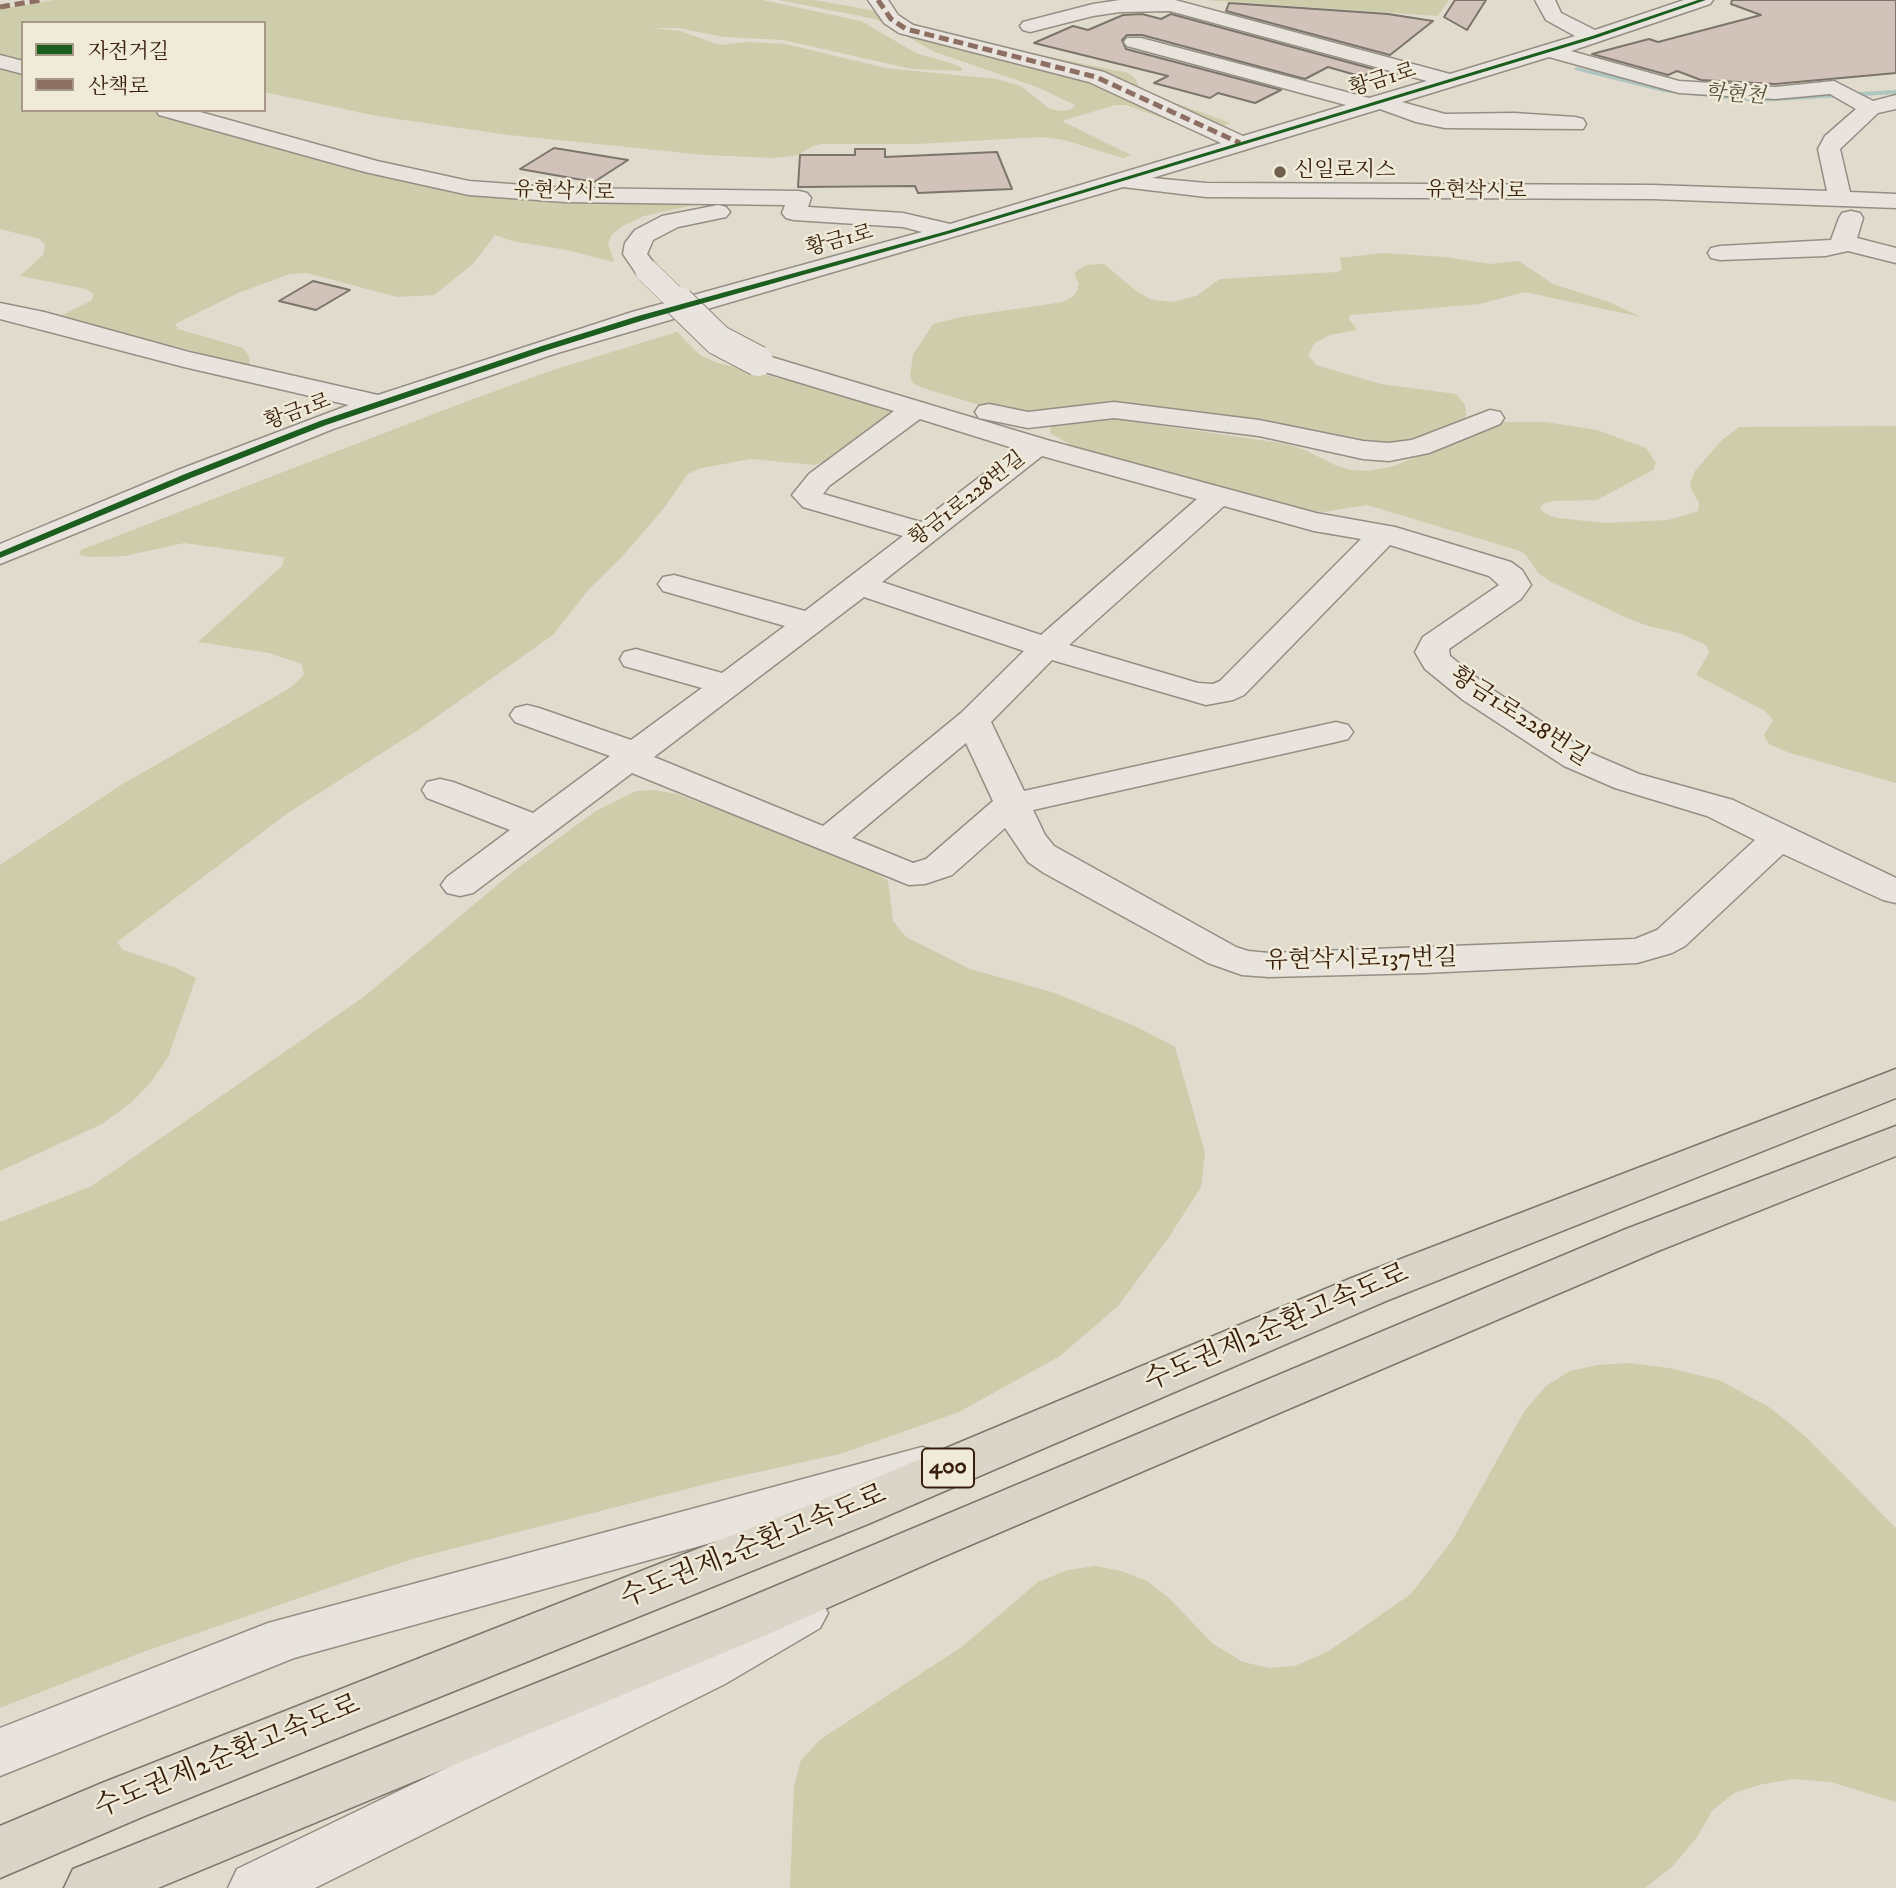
<!DOCTYPE html>
<meta charset="utf-8">
<style>
body{margin:0}
#map{position:relative;width:1896px;height:1888px;overflow:hidden;background:#e0dbcd;font-family:"IM FELL DW Pica","Noto Serif KR",serif}
canvas{display:block}
.legend{position:absolute;left:21px;top:21px;width:245px;height:91px;box-sizing:border-box;background:#f0ead9;border:2px solid #a69987;margin:0;padding:9px 12px;list-style:none;font-size:21px;color:#381f0c}
.legend li{display:flex;align-items:center;gap:14px;height:35px}
.legend b{width:35px;border:2px solid #a69987}
</style>
<div id="map">
<canvas width="1896" height="1888"></canvas>
<ul class="legend">
<li><b style="height:9px;background:#1b5e20"></b>자전거길</li>
<li><b style="height:9px;background:#8d6e63"></b>산책로</li>
</ul>
</div>
<script>
const ctx = document.querySelector('canvas').getContext('2d');
ctx.lineJoin = 'round';
function fillPath(path, color) {
  ctx.fillStyle = color;
  ctx.fill(path, 'evenodd');
}
function toPath(rows) {
  const path = new Path2D();
  for (const r of rows) {
    path.moveTo(r[0], r[1]);
    for (let i = 2; i < r.length; i += 2) path.lineTo(r[i], r[i + 1]);
  }
  return path;
}
function strokePath(path, color, width, dash) {
  ctx.strokeStyle = color;
  ctx.lineWidth = width;
  ctx.lineCap = dash ? 'butt' : 'round';
  ctx.setLineDash(dash || []);
  ctx.stroke(path);
}
function label(font, color, halo, rows, align = 'center') {
  ctx.font = font + ' "IM FELL DW Pica","Noto Serif KR",serif';
  ctx.lineWidth = 5;
  ctx.setLineDash([]);
  ctx.textBaseline = 'middle';
  ctx.strokeStyle = halo;
  ctx.fillStyle = color;
  for (const [text, x, y, turn = 0] of rows) {
    ctx.save();
    ctx.translate(x, y);
    ctx.rotate((+turn || 0) * Math.PI / 180);
    ctx.textAlign = isNaN(turn) ? turn : align;
    if (halo) ctx.strokeText(text, 0, 0);
    ctx.fillText(text, 0, 0);
    ctx.restore();
  }
}
fillPath(toPath([
 [54,0,762,0,861,21,916,53,953,64,962,68,962,71,912,69,783,40,724,37,678,28,654,28,680,31,720,45,748,42,786,44,885,68,996,79,1021,86,1050,109,1062,111,1072,109,1075,105,1037,87,935,52,875,19,779,0,815,0,897,15,938,35,979,46,1022,51,1128,73,1134,77,1140,88,1150,94,1231,123,1201,132,1126,105,1115,105,1062,121,1131,155,1123,158,1064,140,1042,137,917,144,822,144,813,146,798,155,775,158,705,155,509,135,377,116,264,92,264,23,23,23,23,62,0,57,0,9],
 [1206,0,1449,0,1438,16],
 [0,66,23,72,23,110,150,110,401,177,698,204,644,216,623,226,612,234,608,243,614,262,567,250,512,241,495,235,473,264,434,295,397,297,307,273,290,274,238,293,175,324,178,329,243,348,249,356,250,366,60,316,91,301,94,294,86,289,20,276,43,255,45,245,40,239,0,229],
 [1383,253,1446,257,1491,264,1519,261,1553,284,1609,302,1641,317,1525,292,1480,304,1350,315,1349,319,1357,330,1330,335,1315,343,1308,355,1316,365,1381,384,1456,394,1465,405,1466,415,1463,423,1393,448,1125,408,1032,415,993,409,923,388,913,383,910,377,913,355,933,324,961,317,1063,302,1072,297,1077,291,1079,284,1074,273,1086,265,1104,264,1136,291,1150,299,1171,302,1196,296,1220,279,1337,272,1342,269,1340,258],
 [677,332,700,355,718,363,881,404,889,408,890,414,826,461,815,465,751,459,701,468,688,474,664,508,621,558,589,589,553,635,418,730,288,813,117,942,123,950,174,967,196,978,168,1057,151,1082,132,1102,102,1124,0,1171,0,865,121,785,290,688,304,675,302,664,269,653,198,642,282,566,284,557,184,543,125,556,89,557,79,555,81,550,457,405,550,371],
 [1111,418,1286,444,1305,450,1335,465,1350,470,1368,471,1394,466,1499,422,1546,422,1597,430,1646,448,1656,463,1653,470,1597,500,1552,501,1543,504,1540,508,1546,514,1557,518,1606,523,1668,520,1698,511,1699,503,1692,491,1690,483,1695,471,1721,441,1739,427,1896,426,1896,783,1790,753,1769,744,1764,735,1773,720,1765,711,1696,675,1709,653,1706,645,1679,633,1648,626,1627,618,1551,582,1538,573,1526,555,1517,550,1367,505,1324,512,1297,509,1075,447,1050,433,1051,427,1057,423],
 [655,790,676,794,726,812,874,871,888,881,893,921,906,937,970,969,1055,993,1137,1027,1175,1047,1205,1153,1201,1187,1169,1237,1118,1306,1060,1356,959,1412,840,1454,722,1480,412,1559,143,1652,0,1708,0,1222,92,1186,365,996,515,870,596,811,636,791],
 [1630,1363,1669,1368,1719,1380,1769,1407,1806,1437,1896,1528,1896,1802,1831,1782,1795,1779,1763,1784,1734,1793,1712,1811,1697,1837,1673,1866,1645,1888,790,1888,794,1786,801,1760,821,1739,963,1646,1038,1582,1068,1570,1095,1566,1121,1571,1147,1581,1169,1598,1212,1643,1243,1662,1269,1668,1295,1666,1329,1651,1411,1594,1453,1539,1525,1410,1546,1386,1570,1371,1598,1365]
]), '#cdccab');
fillPath(toPath([
 [1577,67,1664,88,1757,98,1896,90,1896,94,1757,102,1664,92,1575,70,1574,69,1577,67]
]), '#aec5c0');
const building = toPath([
 [1455,0,1486,0,1467,30,1444,17,1455,0],
 [1732,0,1896,0,1896,73,1775,84,1701,80,1677,71,1668,75,1592,54,1649,39,1658,42,1761,15,1731,4,1732,0],
 [1229,3,1388,14,1433,21,1390,55,1226,11,1229,3],
 [1142,14,1161,19,1171,14,1373,69,1363,77,1328,67,1305,79,1142,35,1127,35,1122,40,1126,49,1281,90,1255,103,1218,93,1210,98,1154,83,1168,76,1034,43,1073,26,1088,30,1123,15,1142,14],
 [554,148,628,160,594,182,520,169,554,148],
 [855,149,885,149,885,157,997,152,1012,189,918,193,915,186,798,187,800,155,855,155,855,149],
 [313,281,350,290,316,310,279,301,313,281]
]);
fillPath(building, '#d1c3ba');
strokePath(building, '#7c756b', 2);
const minor = toPath([
 [868,0,888,0,898,15,913,25,1104,72,1243,136,1346,105,1127,46,1124,42,1127,38,1141,38,1369,98,1427,81,1170,11,1120,12,1093,16,1030,32,1023,30,1020,26,1023,22,1093,4,1120,0,1175,0,1450,74,1575,36,1546,20,1535,0,1555,0,1561,13,1595,30,1684,0,1713,0,1710,4,1571,51,1679,81,1775,87,1834,81,1873,101,1896,95,1896,109,1878,113,1840,149,1850,192,1896,194,1896,208,1653,199,1206,197,1123,187,554,354,333,429,0,564,0,544,178,470,349,405,184,367,0,319,0,303,44,312,189,352,378,395,632,312,922,232,903,227,794,220,786,218,782,213,785,205,565,202,469,195,365,172,159,115,156,110,193,110,377,161,469,181,565,188,799,191,807,193,811,198,808,207,903,213,950,224,1221,143,1089,82,899,33,884,23,868,0],
 [1549,57,1679,93,1775,99,1830,94,1856,109,1825,136,1818,149,1827,191,1653,185,1206,183,1152,178,1380,109,1416,122,1445,128,1583,129,1586,124,1583,119,1575,117,1514,113,1445,114,1402,102,1549,57],
 [0,55,23,61,23,74,0,68,0,55],
 [718,205,726,207,730,212,726,217,678,227,653,240,647,254,660,271,656,276,647,279,638,276,623,254,625,243,635,230,662,216,718,205],
 [1851,211,1860,213,1863,218,1857,238,1896,248,1896,263,1848,251,1825,256,1720,260,1711,258,1708,253,1711,248,1720,246,1831,240,1839,218,1842,213,1851,211],
 [758,353,1047,440,1316,513,1395,527,1511,562,1522,570,1531,585,1521,599,1449,649,1450,656,1487,686,1588,752,1639,774,1733,800,1896,878,1896,903,1883,900,1783,854,1685,946,1672,953,1637,963,1424,973,1269,977,1242,975,1208,963,1044,873,1028,862,1005,828,952,875,925,884,909,885,632,773,473,893,460,896,447,893,441,885,447,877,510,830,427,798,422,790,427,782,440,779,453,782,533,813,610,756,515,722,510,715,515,708,527,705,539,708,631,740,702,688,624,666,620,659,624,652,636,649,722,673,785,626,663,591,658,584,663,577,674,575,805,611,903,536,803,507,792,495,809,474,894,411,748,367,745,361,748,355,758,353],
 [920,419,1016,449,921,522,823,494,829,486,920,419],
 [1042,456,1197,499,1041,635,882,582,1042,456],
 [1224,506,1314,531,1361,539,1220,681,1213,684,1198,683,1069,645,1224,506],
 [1390,545,1489,576,1499,585,1423,637,1415,652,1425,669,1463,700,1564,766,1615,788,1707,816,1755,840,1657,930,1635,939,1269,953,1248,951,1236,947,1054,846,1045,835,1033,810,1336,742,1348,739,1353,732,1348,725,1336,722,1024,791,991,722,1052,660,1206,705,1233,700,1244,695,1390,545],
 [864,597,1024,651,961,713,823,826,654,757,864,597],
 [966,743,993,801,926,859,913,863,852,838,966,743],
 [1114,402,1259,420,1363,441,1389,443,1412,440,1490,410,1500,412,1504,418,1500,424,1429,453,1389,461,1363,459,1259,436,1114,418,1028,428,979,418,975,412,979,406,989,404,1028,412,1114,402],
 [922,1447,939,1452,946,1466,939,1480,294,1658,0,1776,0,1728,268,1623,922,1447],
 [802,1592,820,1598,828,1613,820,1628,725,1684,315,1888,228,1888,237,1869,687,1652,784,1598,802,1592]
]);
const highway = toPath([
 [1896,1069,1896,1098,1386,1301,868,1524,142,1817,0,1878,0,1826,102,1783,832,1496,1354,1277,1896,1069],
 [1896,1126,1896,1156,1658,1251,947,1555,757,1639,158,1888,64,1888,73,1869,721,1609,1626,1229,1896,1126]
]);
strokePath(minor, '#948e84', 3);
strokePath(highway, '#7c756b', 3);
fillPath(minor, '#e8e4dd');
fillPath(highway, '#dbd4c8');
const minorBridgeFar1 = toPath([
 [647,271,681,304]
]);
const minorBridge = toPath([
 [679,302,718,340,758,361]
]);
strokePath(minorBridgeFar1, '#948e84', 24, []);
strokePath(minorBridge, '#948e84', 32, []);
strokePath(minorBridgeFar1, '#e8e4dd', 23);
strokePath(minorBridge, '#e8e4dd', 30);
strokePath(toPath([
 [878,0,891,19,906,29,1096,77,1240,143],
 [0,7,41,0]
]), '#8d6e63', 5, [10, 5]);
fillPath(toPath([
 [1698,0,1706,0,1596,38,951,233,644,320,548,350,326,425,191,478,0,558,0,552,185,474,320,421,542,346,638,316,947,231,1592,36,1698,0]
]), '#1b5e20');
for (const [x, y, r, color] of [
 [1280,172,7,"#736150"]
]) {
  const dot = new Path2D();
  dot.arc(x, y, r, 0, 2 * Math.PI);
  ctx.fillStyle = color;
  ctx.fill(dot);
  strokePath(dot, '#f0ead9', 2.5);
}
label('21px', '#381f0c', '#f0ead9', [
 ["황금1로",1383,81,-17],
 ["유현삭시로",1476,192,1],
 ["유현삭시로",564,193,2],
 ["황금1로",840,242,-15],
 ["황금1로",298,413,-20],
 ["황금1로228번길",968,500,-38]
]);
label('italic 21px', '#554e41', '#f0ead9', [
 ["학현천",1735,96,4]
]);
label('21px', '#381f0c', '#f0ead9', [
 ["신일로지스",1294,172]
], 'left');
for (const [x, y, w] of [
 [948,1468,52]
]) {
  const box = new Path2D();
  box.roundRect(x - w / 2, y - 19.5, w, 39, 5);
  ctx.fillStyle = '#f0ead9';
  ctx.fill(box);
  strokePath(box, '#381f0c', 2);
}
label('bold 23px', '#381f0c', null, [
 ["400",948,1468]
]);
label('24px', '#381f0c', '#f0ead9', [
 ["황금1로228번길",1519,718,33],
 ["유현삭시로137번길",1361,961,-1]
]);
label('28px', '#381f0c', '#f0ead9', [
 ["수도권제2순환고속도로",1277,1329,-23],
 ["수도권제2순환고속도로",754,1548,-22],
 ["수도권제2순환고속도로",228,1758,-22]
]);
</script>
